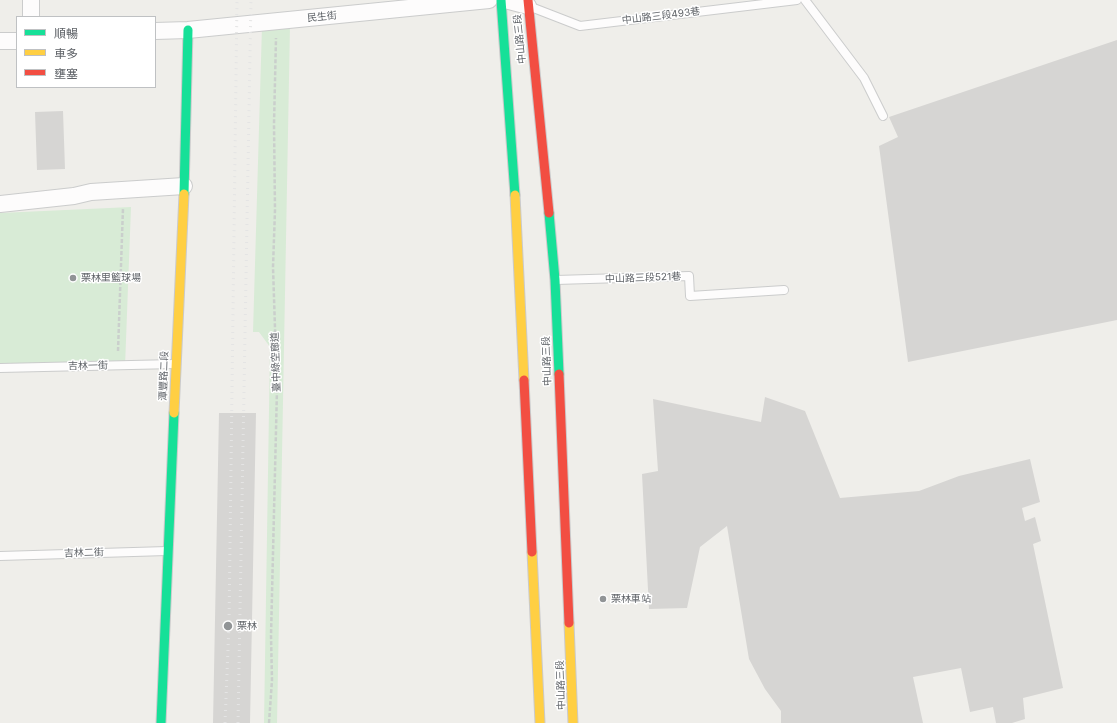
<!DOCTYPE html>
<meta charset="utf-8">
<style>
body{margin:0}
#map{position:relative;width:1117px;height:723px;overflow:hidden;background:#efeeea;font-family:Inter,"Noto Sans TC",sans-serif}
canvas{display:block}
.legend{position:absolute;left:16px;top:16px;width:140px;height:72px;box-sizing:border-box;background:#fff;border:1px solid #bfc1c3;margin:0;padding:5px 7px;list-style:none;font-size:12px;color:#5f6368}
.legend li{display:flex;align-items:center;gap:8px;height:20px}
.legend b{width:20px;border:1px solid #bfc1c3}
</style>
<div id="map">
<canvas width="1117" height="723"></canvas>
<ul class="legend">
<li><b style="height:5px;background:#16e098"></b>順暢</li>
<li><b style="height:5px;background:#ffcf43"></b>車多</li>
<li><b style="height:5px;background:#f24e42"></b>壅塞</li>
</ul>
</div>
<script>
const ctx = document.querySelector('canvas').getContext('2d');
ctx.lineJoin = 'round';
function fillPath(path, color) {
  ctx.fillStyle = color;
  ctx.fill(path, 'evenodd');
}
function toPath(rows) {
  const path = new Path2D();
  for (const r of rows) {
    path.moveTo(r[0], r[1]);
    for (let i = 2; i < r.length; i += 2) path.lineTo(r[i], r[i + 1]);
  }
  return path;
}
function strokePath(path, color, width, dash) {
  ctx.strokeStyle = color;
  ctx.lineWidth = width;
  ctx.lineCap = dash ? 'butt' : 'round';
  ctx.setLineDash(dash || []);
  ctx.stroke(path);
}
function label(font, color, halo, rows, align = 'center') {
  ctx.font = font + ' Inter,"Noto Sans TC",sans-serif';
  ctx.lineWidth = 3;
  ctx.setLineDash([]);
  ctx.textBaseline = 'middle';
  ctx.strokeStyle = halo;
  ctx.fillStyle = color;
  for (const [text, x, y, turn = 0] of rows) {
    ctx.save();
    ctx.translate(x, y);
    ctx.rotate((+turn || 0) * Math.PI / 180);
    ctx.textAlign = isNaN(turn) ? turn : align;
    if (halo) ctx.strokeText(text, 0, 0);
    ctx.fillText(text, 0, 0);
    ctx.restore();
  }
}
fillPath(toPath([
 [290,25,277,723,264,723,270,347,259,332,253,332,262,26],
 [131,207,125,367,0,366,0,213]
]), '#d8ebd6');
fillPath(toPath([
 [1117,40,1117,320,908,362,879,146,898,137,889,117],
 [63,111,65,169,37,170,35,112],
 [765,397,805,411,840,498,919,491,959,476,1030,459,1040,502,1022,508,1025,521,1035,517,1041,541,1033,544,1063,688,1023,698,1025,719,1012,723,996,723,993,707,970,712,961,668,913,677,923,723,781,723,781,711,765,689,749,659,727,526,700,547,687,608,649,609,642,474,658,471,653,399,761,422],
 [219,413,256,413,250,723,213,723]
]), '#d6d5d3');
const lane = toPath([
 [805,0,864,78,883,116],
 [531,7,580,26,797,0],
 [556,280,689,276,690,296,784,290],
 [0,368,175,364],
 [0,556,167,551]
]);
const street = toPath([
 [31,0,31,17],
 [505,0,528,6],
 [155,31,188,30,489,0],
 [0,41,17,41],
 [0,204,74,196,91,192,184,186]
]);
const fast = toPath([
 [501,0,515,195],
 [184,194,188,30],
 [549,213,555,280,559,374],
 [161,723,174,413]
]);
const slow = toPath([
 [515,195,524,380],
 [174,413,184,194],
 [532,552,540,723],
 [569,623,573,723]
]);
const jam = toPath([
 [528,0,549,213],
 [559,374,569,623],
 [524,380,532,552]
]);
strokePath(lane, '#cbcccc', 10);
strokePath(street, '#cbcccc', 18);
strokePath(fast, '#cacacb', 11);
strokePath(slow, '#cacacb', 11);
strokePath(jam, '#cacacb', 11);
strokePath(toPath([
 [118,351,123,208],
 [269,723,272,680,271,636,277,389,273,267,275,210,274,124,276,38]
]), '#cacfcc', 2.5, [4, 2]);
strokePath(lane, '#fdfcfc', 8);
strokePath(street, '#fdfcfc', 16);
strokePath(fast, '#16e098', 9);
strokePath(slow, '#ffcf43', 9);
strokePath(jam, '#f24e42', 9);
strokePath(toPath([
 [225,723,229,624,237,0],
 [238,723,251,0]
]), '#e4e4e4', 3, [1, 5]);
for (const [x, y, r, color] of [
 [73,278,4,"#919496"],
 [603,599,4,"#919496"],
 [228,626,5,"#919496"]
]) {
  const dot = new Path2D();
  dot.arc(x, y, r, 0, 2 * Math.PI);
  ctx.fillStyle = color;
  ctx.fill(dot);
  strokePath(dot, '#fff', 1.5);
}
label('10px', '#5f6368', '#fff', [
 ["中山路三段493巷",661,16,-7],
 ["民生街",322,17,-6],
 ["中山路三段",520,39,-96],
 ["中山路三段521巷",643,278,-2],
 ["中山路三段",547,361,-92],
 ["臺中綠空廊道",276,362,-92],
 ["吉林一街",88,366,-1],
 ["潭豐路二段",164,376,-88],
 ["吉林二街",84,553,-2],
 ["中山路三段",561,685,-92]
]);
label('10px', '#5f6368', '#fff', [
 ["栗林里籃球場",81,278],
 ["栗林車站",611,599],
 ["栗林",237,626]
], 'left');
</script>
